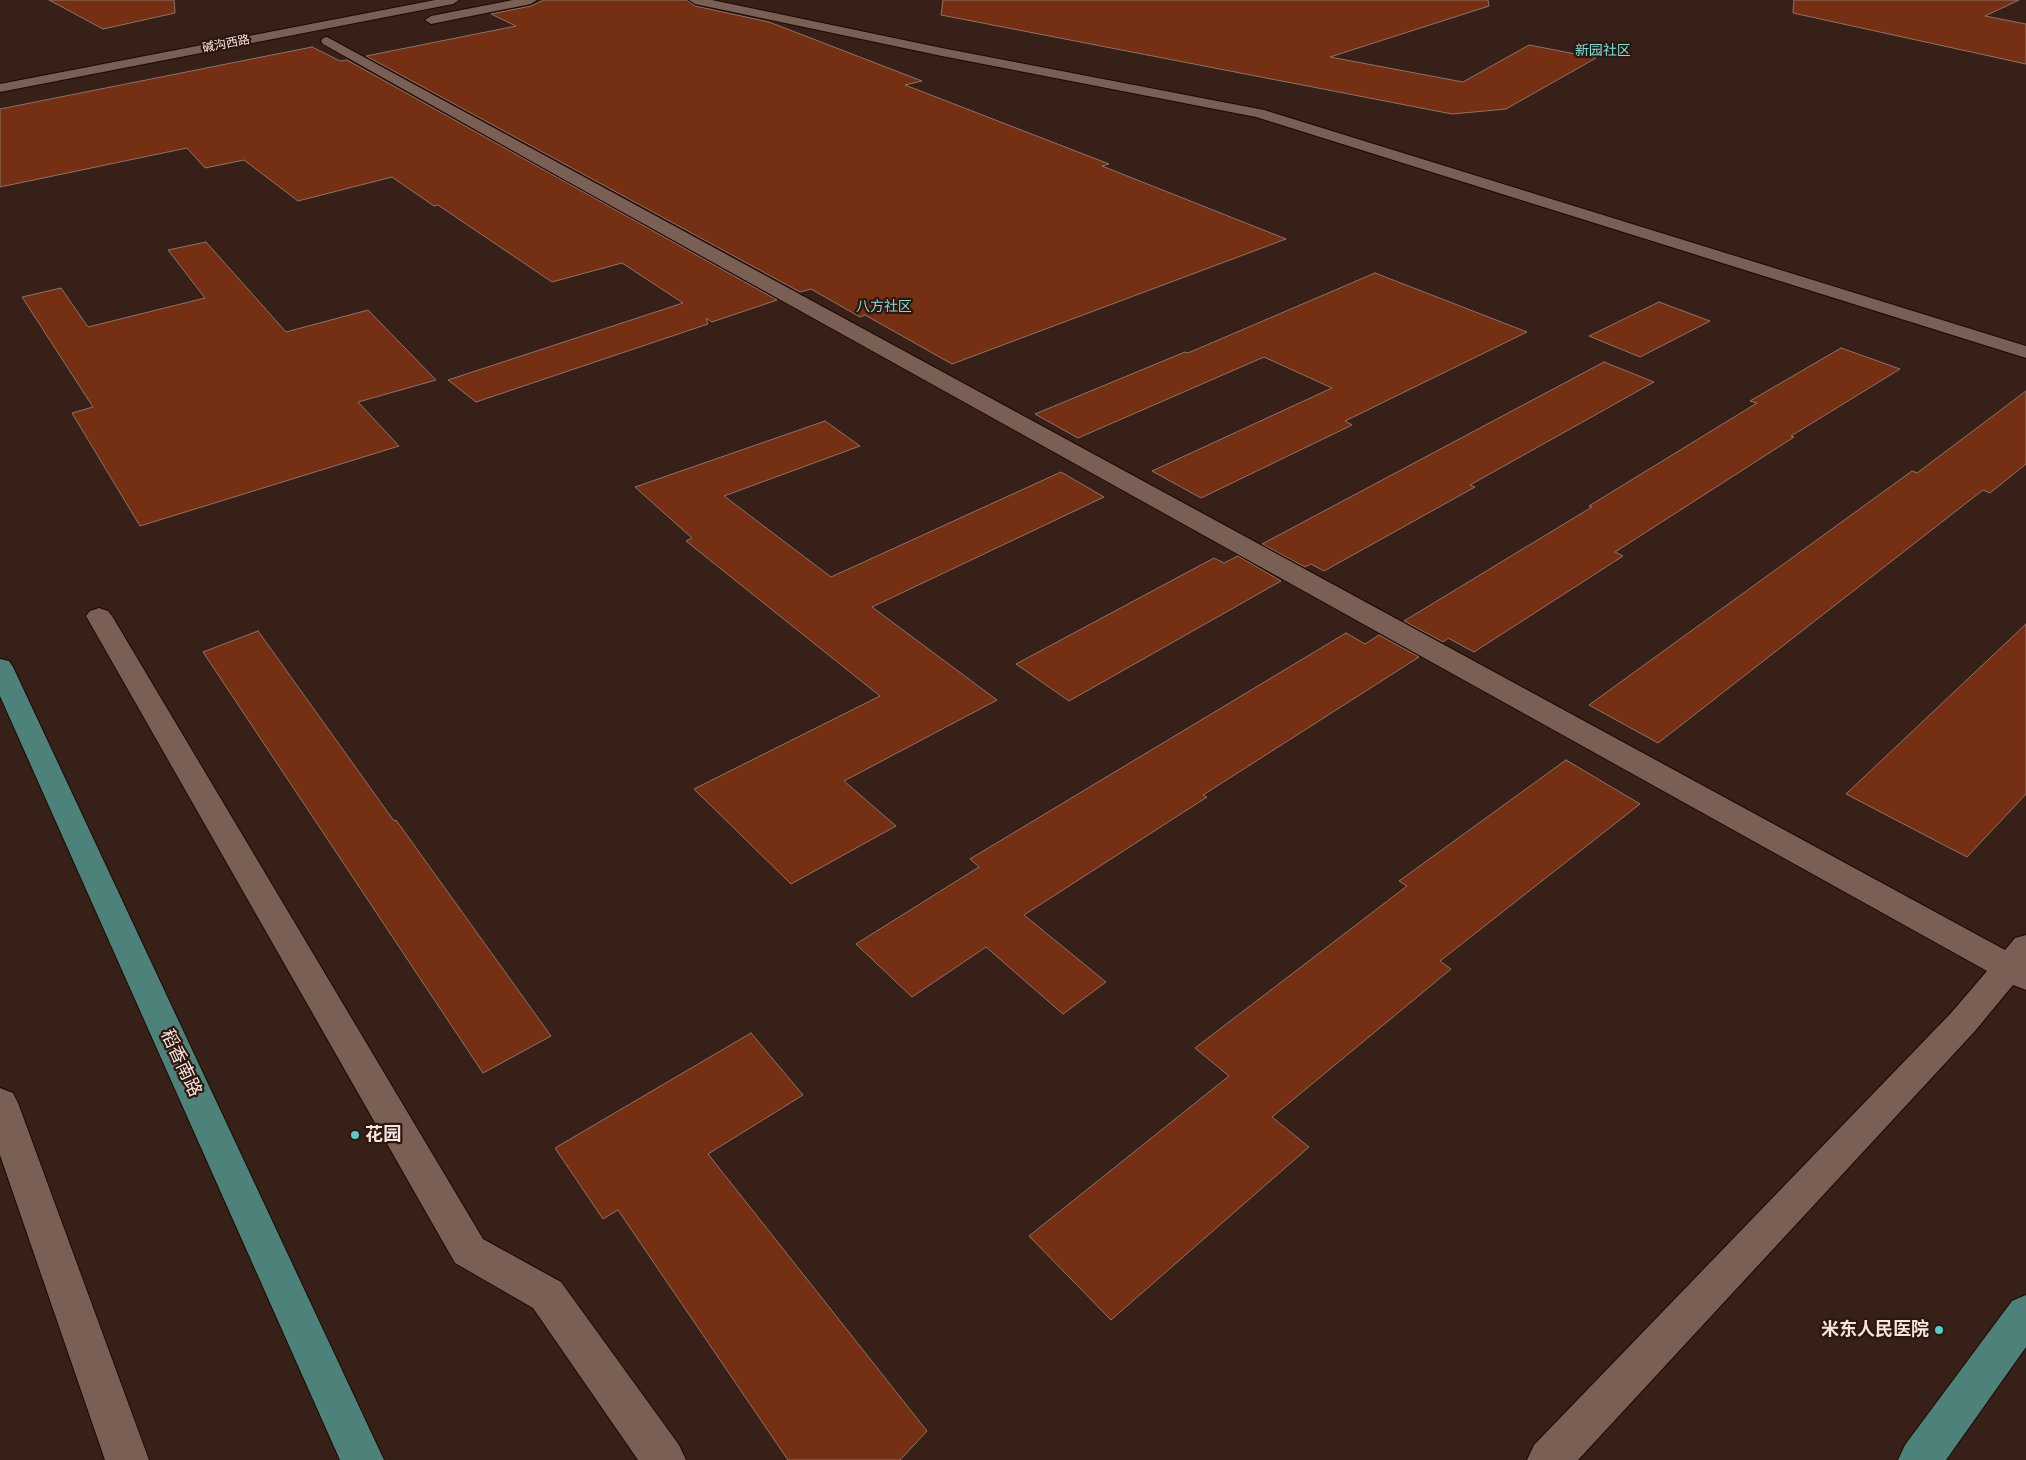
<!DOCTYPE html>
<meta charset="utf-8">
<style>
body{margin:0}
canvas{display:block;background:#372017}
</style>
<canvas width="2026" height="1460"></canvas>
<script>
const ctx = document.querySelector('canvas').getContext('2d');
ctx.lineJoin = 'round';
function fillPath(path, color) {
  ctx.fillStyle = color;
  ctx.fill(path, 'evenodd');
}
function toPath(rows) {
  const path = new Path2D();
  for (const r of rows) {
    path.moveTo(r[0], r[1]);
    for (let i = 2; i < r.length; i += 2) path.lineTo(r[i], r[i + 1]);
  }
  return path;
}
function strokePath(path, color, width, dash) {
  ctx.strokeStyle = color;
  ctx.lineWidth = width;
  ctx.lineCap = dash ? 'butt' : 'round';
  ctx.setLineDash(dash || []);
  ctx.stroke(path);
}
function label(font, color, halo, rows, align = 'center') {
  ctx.font = font + ' Mulish,"Noto Sans SC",sans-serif';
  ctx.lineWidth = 4.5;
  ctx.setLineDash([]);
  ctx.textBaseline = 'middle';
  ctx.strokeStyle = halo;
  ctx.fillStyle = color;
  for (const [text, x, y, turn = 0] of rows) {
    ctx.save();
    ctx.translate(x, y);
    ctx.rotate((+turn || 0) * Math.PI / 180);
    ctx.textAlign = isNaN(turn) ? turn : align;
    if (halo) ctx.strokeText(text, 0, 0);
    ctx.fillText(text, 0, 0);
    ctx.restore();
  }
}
const building = toPath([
 [49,0,174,0,175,13,103,29,49,0],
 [544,0,687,0,695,6,769,22,922,81,905,85,1109,164,1102,166,1286,239,952,364,865,315,860,317,811,289,800,292,366,56,516,26,491,14,531,6,544,0],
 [943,0,1488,0,1489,6,1330,57,1463,82,1529,45,1596,58,1506,109,1452,114,941,15,943,0],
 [1794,0,2019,0,1985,16,2026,24,2026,64,1793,13,1794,0],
 [312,47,340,61,347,60,777,300,712,322,706,318,708,324,476,402,448,380,683,303,622,263,552,282,438,205,434,206,392,177,298,201,244,160,205,168,187,148,0,187,0,109,312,47],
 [206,242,286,332,368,310,436,380,358,402,399,446,140,526,72,413,93,407,22,297,61,288,88,327,205,298,168,250,206,242],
 [1375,273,1527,332,1345,421,1352,425,1201,498,1152,471,1332,388,1264,357,1078,438,1035,414,1185,352,1188,353,1375,273],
 [1659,302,1710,321,1640,357,1589,336,1659,302],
 [1841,348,1900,369,1791,436,1794,437,1615,552,1623,556,1474,652,1448,638,1443,642,1404,621,1592,507,1589,506,1757,403,1750,401,1841,348],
 [1604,362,1654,382,1470,485,1475,487,1324,571,1311,564,1305,567,1262,544,1604,362],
 [2026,391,2026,464,1990,493,1983,490,1658,743,1589,705,1912,471,1917,473,2026,391],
 [825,421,860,446,724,496,831,577,1061,472,1104,497,872,607,997,700,844,781,896,826,791,884,694,789,880,696,686,541,692,538,635,487,825,421],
 [1238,556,1281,581,1069,701,1016,664,1214,558,1224,563,1238,556],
 [2026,624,2026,794,1967,857,1846,794,2026,624],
 [258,631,394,821,396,820,551,1036,483,1073,203,652,258,631],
 [1346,633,1365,644,1379,635,1419,657,1203,795,1207,797,1024,915,1106,982,1063,1014,986,947,912,997,856,944,979,867,970,859,1346,633],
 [1566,760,1640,804,1440,961,1451,969,1272,1117,1309,1147,1111,1320,1029,1236,1229,1076,1195,1048,1407,886,1399,881,1566,760],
 [751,1033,803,1095,708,1154,927,1431,900,1460,788,1460,618,1210,603,1219,555,1148,751,1033]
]);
fillPath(building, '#752f12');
strokePath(building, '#8e7267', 1);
const minor = toPath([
 [435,0,459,0,453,4,0,92,0,84,435,0],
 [513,0,537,0,531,4,431,24,425,20,431,16,513,0],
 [689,0,712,0,942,48,1264,110,2026,346,2026,358,1256,117,942,56,695,4,689,0],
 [327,37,2005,950,2015,938,2026,935,2026,990,2013,985,1975,1031,1578,1460,1527,1460,1534,1445,1951,1013,1987,971,565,180,323,44,321,41,323,38,327,37],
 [99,608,108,611,112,616,483,1239,561,1282,679,1445,686,1460,638,1460,533,1308,455,1263,86,616,90,611,99,608],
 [0,1088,13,1093,18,1103,149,1460,105,1460,0,1155,0,1088]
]);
const major = toPath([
 [0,659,9,661,13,667,384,1460,340,1460,0,696,0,659],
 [2026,1295,2026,1347,1946,1460,1898,1460,1905,1445,2012,1301,2026,1295]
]);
strokePath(minor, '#1d0803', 2);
strokePath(major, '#1d0803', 2);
fillPath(minor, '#7a5f54');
fillPath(major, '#4c827a');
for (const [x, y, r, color] of [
 [355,1135,5,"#55cdc6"],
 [1939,1330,5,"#55cdc6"]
]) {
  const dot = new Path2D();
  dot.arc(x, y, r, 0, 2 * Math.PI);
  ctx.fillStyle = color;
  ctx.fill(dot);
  strokePath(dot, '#2d160e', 2);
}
label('12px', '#f6e5df', '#2d160e', [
 ["碱沟西路",226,44,-11]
]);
label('14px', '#76e1da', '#2d160e', [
 ["新园社区",1603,51],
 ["八方社区",884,307]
]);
label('18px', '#f6e5df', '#2d160e', [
 ["稻香南路",181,1063,65]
]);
label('bold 18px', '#f6e5df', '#2d160e', [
 ["花园",365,1135],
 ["米东人民医院",1929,1330,"right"]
], 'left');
</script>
